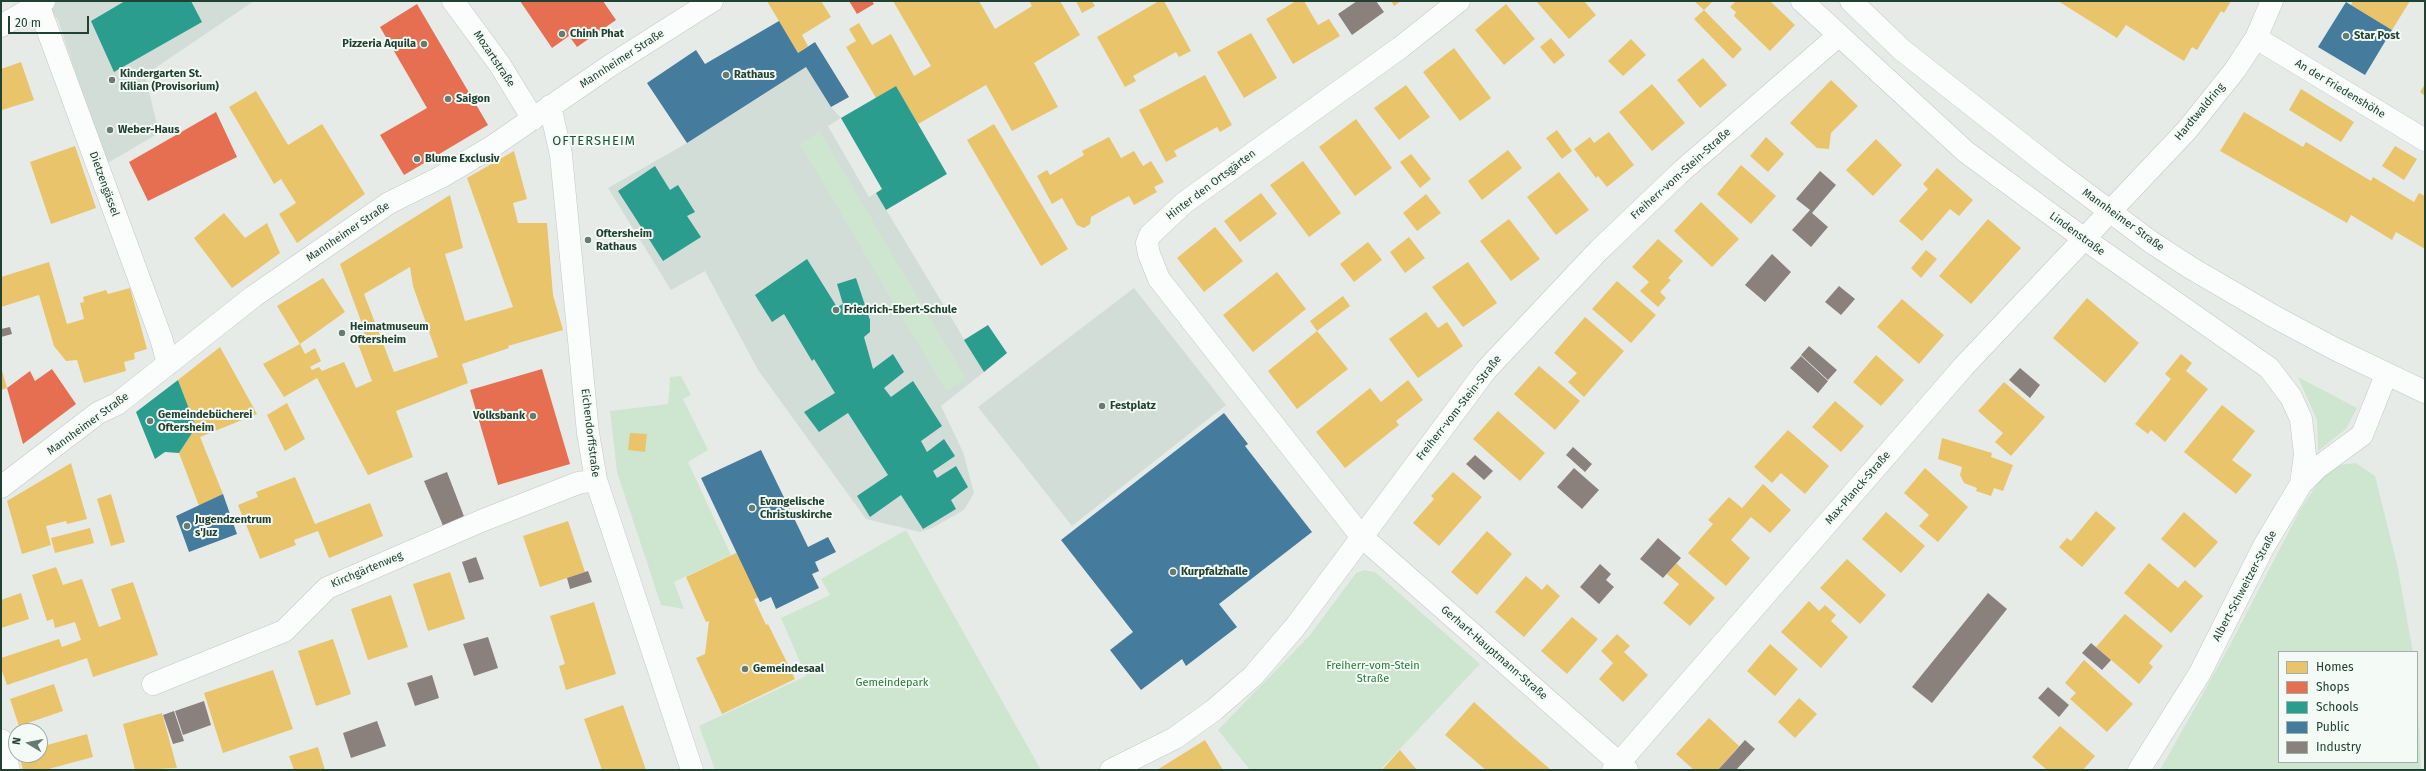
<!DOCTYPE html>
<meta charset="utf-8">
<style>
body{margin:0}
#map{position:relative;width:2426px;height:771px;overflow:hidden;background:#e6ebe8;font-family:"Fira Sans",sans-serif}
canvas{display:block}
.frame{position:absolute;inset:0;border:2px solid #214132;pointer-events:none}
.legend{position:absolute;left:2278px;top:651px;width:140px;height:112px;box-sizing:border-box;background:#f4faf6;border:1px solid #a0b0a8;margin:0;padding:5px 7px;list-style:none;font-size:12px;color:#214132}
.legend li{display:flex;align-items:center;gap:8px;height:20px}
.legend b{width:20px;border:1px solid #a0b0a8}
.north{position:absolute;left:8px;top:723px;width:40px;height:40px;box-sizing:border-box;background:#f4faf6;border:1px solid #a0b0a8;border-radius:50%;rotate:280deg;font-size:11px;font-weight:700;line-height:16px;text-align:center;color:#214132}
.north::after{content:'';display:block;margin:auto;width:14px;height:18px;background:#667c72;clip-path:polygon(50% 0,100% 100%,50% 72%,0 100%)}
.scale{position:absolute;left:8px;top:16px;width:81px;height:18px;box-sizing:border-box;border:2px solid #214132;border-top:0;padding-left:5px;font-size:12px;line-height:14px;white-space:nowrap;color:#214132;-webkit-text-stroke:3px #f4faf6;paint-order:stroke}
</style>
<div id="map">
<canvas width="2426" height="771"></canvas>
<div class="frame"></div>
<ul class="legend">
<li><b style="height:11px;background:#e9c46a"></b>Homes</li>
<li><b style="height:11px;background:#e76f51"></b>Shops</li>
<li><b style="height:11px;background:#2a9d8f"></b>Schools</li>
<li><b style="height:11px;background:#457b9d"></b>Public</li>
<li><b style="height:11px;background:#8a817c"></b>Industry</li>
</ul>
<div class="north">N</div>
<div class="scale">20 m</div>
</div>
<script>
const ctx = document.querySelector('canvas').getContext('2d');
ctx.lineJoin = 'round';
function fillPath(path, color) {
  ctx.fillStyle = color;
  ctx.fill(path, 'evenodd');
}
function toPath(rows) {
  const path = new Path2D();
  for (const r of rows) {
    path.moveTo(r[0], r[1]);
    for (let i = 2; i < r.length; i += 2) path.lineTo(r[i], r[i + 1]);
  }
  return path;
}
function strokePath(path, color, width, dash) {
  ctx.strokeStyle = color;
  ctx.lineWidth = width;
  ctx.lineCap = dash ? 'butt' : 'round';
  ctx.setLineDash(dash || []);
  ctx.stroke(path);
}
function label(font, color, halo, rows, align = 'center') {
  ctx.font = font + ' "Fira Sans",sans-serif';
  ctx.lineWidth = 4;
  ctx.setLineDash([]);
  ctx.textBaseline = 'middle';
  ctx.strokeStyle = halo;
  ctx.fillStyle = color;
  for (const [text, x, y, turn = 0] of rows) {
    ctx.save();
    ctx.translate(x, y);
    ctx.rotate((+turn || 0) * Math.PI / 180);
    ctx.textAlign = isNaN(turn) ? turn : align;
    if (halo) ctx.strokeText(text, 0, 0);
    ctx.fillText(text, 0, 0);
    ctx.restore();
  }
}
fillPath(toPath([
 [43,1,254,1,145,75,159,133,106,164,58,20],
 [806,67,831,107,841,118,828,126,869,197,876,193,984,372,941,406,963,452,974,493,964,510,932,528,920,532,866,519,758,370,705,271,671,290,608,188,687,143],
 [1134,288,1226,405,1072,526,978,407]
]), '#d3ddd7');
fillPath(toPath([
 [820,132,966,379,946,391,800,144],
 [681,376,691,395,683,399,708,450,688,462,731,555,674,582,684,609,661,605,617,472,610,411,668,404,670,377],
 [2298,377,2357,408,2346,429,2318,451,2317,420],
 [2356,463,2375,476,2397,564,2413,652,2279,652,2279,762,2417,762,2417,686,2421,770,2160,770,2230,645,2301,508,2321,478,2340,465],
 [906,530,1041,770,715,770,699,726,806,676,781,618,830,595,821,579],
 [1364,570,1375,572,1480,664,1380,770,1250,770,1218,730,1310,635,1356,573]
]), '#cee6d0');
fillPath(toPath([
 [767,1,821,1,831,17,802,35,808,46,798,53],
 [893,1,979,1,995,29,1032,6,1029,1,1060,1,1080,35,1034,63,1058,107,1012,131,986,85,918,124,896,86,876,98,846,47,856,41,849,29,859,23,872,45,891,34,914,76,931,66],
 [1076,1,1092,1,1095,6,1082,13],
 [1159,1,1164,1,1191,51,1179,57,1176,52,1133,76,1136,81,1125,87,1097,37],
 [1296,1,1304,1,1318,25,1329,19,1340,36,1293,64,1266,19],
 [1391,1,1401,1,1394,6],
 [1536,1,1584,1,1596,15,1569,39],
 [1694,1,1713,1,1704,10,1742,49,1733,59,1694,19,1704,10],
 [1736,1,1770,1,1795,25,1770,51,1734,16,1736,12,1730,7],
 [2058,1,2231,1,2224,13,2221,11,2197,50,2192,47,2184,61,2126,25,2117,38],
 [2353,1,2410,1,2392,30,2351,5],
 [1506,4,1535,39,1504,65,1475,30],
 [1251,33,1277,78,1244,98,1217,52],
 [1551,38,1565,55,1554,64,1540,47],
 [1631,39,1646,55,1623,76,1608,61],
 [1454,48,1491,98,1460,121,1423,72],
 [1703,58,1727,85,1700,108,1677,80],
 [21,62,34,100,2,110,1,69],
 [1205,75,1232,125,1220,132,1217,127,1174,151,1177,156,1166,162,1139,110],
 [1831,80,1858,106,1831,133,1829,149,1817,148,1790,123],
 [1652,84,1685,123,1652,151,1619,112],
 [2425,84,2425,96,2420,92],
 [1406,85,1430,117,1399,140,1374,108],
 [2301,89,2354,122,2341,142,2289,110],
 [256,91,288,145,322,124,365,194,297,243,279,214,296,203,281,179,274,184,229,107],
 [2244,112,2303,147,2306,142,2371,181,2373,177,2414,202,2419,193,2425,196,2425,249,2396,232,2392,240,2351,215,2347,223,2220,151],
 [1356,119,1392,168,1355,196,1319,147],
 [994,124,1068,249,1041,266,967,140],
 [1557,130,1572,151,1562,159,1546,138],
 [1609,132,1634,165,1607,187,1598,176,1596,178,1574,149,1590,137,1594,143],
 [1109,137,1121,158,1134,151,1143,166,1151,161,1164,182,1154,187,1157,192,1134,205,1129,196,1112,205,1091,217,1090,224,1084,228,1077,225,1062,198,1052,204,1037,176,1047,170,1050,175,1084,155,1082,151],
 [1766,137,1784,154,1768,172,1750,156],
 [1876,139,1902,165,1873,196,1846,170],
 [75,146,96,208,51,224,30,162],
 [2395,146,2417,159,2404,180,2382,166],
 [1508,150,1522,168,1482,200,1468,181],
 [514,151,527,199,513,203,518,223,547,223,553,295,563,330,508,346,509,348,462,364,468,383,396,411,413,457,368,475,317,378,284,397,263,364,300,344,305,354,315,348,321,361,310,367,312,370,319,367,322,371,344,362,356,388,372,381,355,336,365,332,340,264,450,195,463,248,445,254,465,321,513,307,467,178],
 [410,267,413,286,438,357,394,372,364,294],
 [1411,154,1431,179,1420,188,1400,162],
 [1303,161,1341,213,1309,237,1270,185],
 [1741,165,1776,196,1751,224,1717,194],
 [1937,168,1973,200,1959,216,1950,209,1922,241,1899,221,1928,189,1923,184],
 [1559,172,1589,210,1556,235,1527,197],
 [1261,193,1277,214,1240,242,1224,221],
 [1426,194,1441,213,1417,231,1403,213],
 [1701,202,1739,239,1712,267,1674,231],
 [224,213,245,238,267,223,280,253,232,288,194,238],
 [1509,219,1540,259,1511,281,1480,241],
 [1988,219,2021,248,1971,304,1939,276],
 [1215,227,1243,261,1204,292,1177,258],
 [1409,237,1425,258,1405,273,1390,252],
 [1658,239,1683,261,1668,278,1671,280,1660,292,1666,298,1658,307,1640,291,1649,282,1632,267],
 [1368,242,1382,260,1354,282,1340,264],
 [1926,250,1937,259,1921,278,1911,268],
 [49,262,67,324,84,319,80,303,84,302,83,297,106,290,108,294,130,288,147,349,134,353,135,359,124,362,126,371,84,383,77,360,66,361,54,346,39,295,1,307,1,277],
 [1468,262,1497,303,1463,327,1432,287],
 [1277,272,1306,309,1253,352,1223,315],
 [323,278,345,312,300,344,277,306],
 [1617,281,1656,315,1631,343,1592,309],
 [1343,296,1350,306,1317,331,1310,321],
 [2087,298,2139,343,2105,383,2053,338],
 [1902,299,1944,335,1919,364,1877,327],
 [1426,312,1438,328,1447,322,1463,346,1418,378,1389,339],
 [1585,317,1624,351,1584,397,1568,382,1577,373,1554,353],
 [1317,331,1348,369,1297,409,1268,371],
 [220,347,257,414,200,437,223,494,199,506,179,453,196,427,178,380],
 [2181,354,2192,363,2186,371,2208,389,2165,442,2151,430,2148,434,2135,424,2171,379,2165,374],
 [1876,355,1904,380,1881,406,1853,382],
 [1539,366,1580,401,1555,430,1514,394],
 [1,367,7,388,1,390],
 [1408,380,1423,400,1396,421,1399,425,1345,468,1316,432,1370,388,1381,402],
 [2004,382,2045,417,2011,456,1995,442,2003,433,1978,411],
 [1835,401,1864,426,1841,452,1812,427],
 [287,403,305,439,285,451,267,415],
 [2222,405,2255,431,2232,460,2252,475,2236,494,2184,452],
 [1498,411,1545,453,1520,481,1473,439],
 [1788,430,1829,466,1805,494,1781,473,1772,483,1754,467],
 [630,433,647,434,645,452,628,450],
 [1942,438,1992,453,1991,457,2013,465,2003,491,1994,488,1991,496,1976,491,1977,488,1964,483,1960,475,1962,467,1938,459],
 [71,463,87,519,67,524,66,521,46,526,51,545,22,554,7,501],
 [1925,468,1968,507,1938,542,1919,526,1929,515,1904,493],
 [1453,472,1482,497,1439,546,1413,523,1434,499,1431,496],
 [295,477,315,524,370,503,383,536,329,558,318,531,294,540,296,545,260,559,238,505,258,497,256,492],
 [1763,484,1791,510,1770,533,1751,517,1731,540,1750,558,1726,586,1688,553,1713,524,1708,520,1729,497,1742,508],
 [111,494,125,542,111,546,97,499],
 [2096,511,2116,528,2082,567,2059,547,2067,538,2071,541],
 [1886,512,1925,546,1901,573,1862,539],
 [2184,512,2218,542,2195,568,2161,539],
 [568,521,585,572,540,587,523,536],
 [90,528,94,543,55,553,51,538],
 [1487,531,1512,554,1477,595,1451,572],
 [738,552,759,597,754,599,766,625,768,624,795,679,722,714,696,658,705,654,709,621,706,622,686,577],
 [1847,559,1886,595,1860,624,1820,588],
 [1676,563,1715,598,1690,626,1663,603,1679,584,1667,574],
 [2149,563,2178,588,2185,580,2203,596,2171,633,2124,593],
 [56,567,63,585,82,579,99,627,121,619,111,589,133,582,158,655,93,677,87,658,7,685,1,668,1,658,59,639,62,647,81,640,75,622,55,628,53,619,47,621,32,575],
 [450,572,465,619,428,631,413,584],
 [1526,576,1542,590,1547,584,1560,596,1524,637,1495,612],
 [21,593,29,619,1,628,1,600],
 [391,595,408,647,368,660,351,609],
 [1809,601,1819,611,1825,605,1836,615,1831,621,1848,637,1821,668,1781,632],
 [594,602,616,674,566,690,559,666,565,664,550,616],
 [2125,614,2163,646,2149,663,2153,667,2139,684,2096,647],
 [1572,617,1598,639,1567,674,1541,651],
 [1617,634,1630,646,1624,652,1648,675,1623,702,1599,679,1613,663,1601,651],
 [333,639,351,694,316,706,298,651],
 [1770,644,1798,669,1775,696,1747,671],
 [2084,660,2133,704,2107,732,2070,699,2076,693,2065,683],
 [273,670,293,729,223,753,204,693],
 [54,684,63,711,19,726,10,699],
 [1799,698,1817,714,1795,738,1778,722],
 [1474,702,1515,739,1551,770,1486,770,1480,765,1445,735],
 [623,705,646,770,602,770,584,719],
 [162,713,177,768,135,770,123,724],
 [1709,718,1739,746,1718,770,1694,770,1676,754],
 [2060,726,2095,756,2083,770,2047,770,2032,757],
 [87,734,93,757,45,770,23,770,19,755,40,755,40,747],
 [1205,740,1223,770,1157,770],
 [318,747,325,770,294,770,289,756],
 [1400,750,1417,770,1382,770]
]), '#e9c46a');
fillPath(toPath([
 [520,1,603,1,616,20,577,47,569,36,552,48],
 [849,1,872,1,874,4,857,14],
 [417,4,488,125,404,175,380,135,427,108,380,27],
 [216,112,237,157,148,201,129,162],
 [52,369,76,404,23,444,7,388,30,371,35,381],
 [542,369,570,464,498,485,470,390]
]), '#e76f51');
fillPath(toPath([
 [125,1,191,1,202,22,114,72,91,21],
 [896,86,947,174,886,210,876,193,882,189,841,118],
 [655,166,670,190,678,185,695,212,687,216,701,237,663,261,618,191],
 [807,259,837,307,843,304,837,284,856,278,870,320,870,332,864,337,873,369,893,354,904,372,884,388,891,397,913,381,942,426,921,441,927,452,944,439,955,456,933,471,937,478,956,466,968,487,951,500,956,509,923,529,901,495,870,517,857,496,888,475,848,413,819,432,804,412,835,393,814,359,812,361,784,314,772,322,755,295],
 [988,325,1007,353,984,372,964,340],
 [178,380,196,427,179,453,165,452,155,459,136,412]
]), '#2a9d8f');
fillPath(toPath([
 [2346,2,2392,30,2365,75,2318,47],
 [779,21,798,53,815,42,849,97,831,107,806,67,687,143,647,83,696,50,705,64],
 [1224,413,1248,444,1245,446,1312,532,1219,604,1237,627,1186,666,1182,659,1141,690,1110,650,1133,632,1061,540],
 [761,450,808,547,828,537,836,552,815,562,819,571,812,574,819,588,776,609,771,597,760,602,701,478],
 [223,494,237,534,189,552,176,516]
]), '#457b9d');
fillPath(toPath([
 [1357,1,1376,1,1384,12,1352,35,1338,14],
 [1820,171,1836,185,1812,213,1828,227,1811,247,1792,230,1810,210,1796,199],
 [1772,254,1791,272,1765,302,1745,285],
 [1839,286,1855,299,1841,315,1825,302],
 [10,327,12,334,1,337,1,329],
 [1809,346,1837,370,1828,380,1801,355],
 [1801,356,1828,381,1818,393,1790,368],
 [2020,368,2040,385,2030,398,2009,380],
 [1573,447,1592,464,1585,472,1566,455],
 [1475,455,1493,471,1484,480,1466,464],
 [1574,468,1599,490,1582,509,1557,487],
 [447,472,465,519,444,528,424,481],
 [1658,538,1681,558,1663,578,1640,559],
 [476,557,484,579,469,583,462,562],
 [1600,564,1611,574,1606,580,1614,587,1599,604,1580,587],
 [588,571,592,582,570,589,567,578],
 [1988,593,2007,609,1932,703,1912,687],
 [488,637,498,668,474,676,463,644],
 [2091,643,2111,660,2102,670,2082,653],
 [432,675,439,698,415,706,407,683],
 [2048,687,2069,705,2059,717,2038,698],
 [204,701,211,725,183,735,175,711],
 [174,711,184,741,173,744,163,715],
 [377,721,386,746,351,758,343,733],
 [1745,740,1755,749,1736,770,1718,770]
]), '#8a817c');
const minor = toPath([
 [453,1,500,65,533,119],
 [1459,1,1401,47,1184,203,1150,235,1147,243,1149,254,1159,279,1361,536,1627,770],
 [1802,1,1966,152,2083,238,2269,368,2291,397,2301,419,2305,454,2301,484],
 [38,4,161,338,168,364],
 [1,26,44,1],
 [2256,38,2425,140],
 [550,106,561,155,588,433,596,480,692,770],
 [1,487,98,413,117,404,254,296,389,203,441,177,490,148,611,65,712,1],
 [153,684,284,631,327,588,481,521,578,483,596,480],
 [1,740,9,770],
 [1111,770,1175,738,1214,710,1253,676,1295,627,1486,370,1599,250,1683,170,1838,36],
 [1613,770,1964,366,2187,130,2235,70,2256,38,2272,1],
 [2139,770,2200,673,2264,546,2301,484,2317,468,2362,435,2386,375]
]);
const tertiary = toPath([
 [1851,1,1902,50,2052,168,2151,242,2191,268,2275,317,2335,349,2425,392]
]);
strokePath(minor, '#c3c8c5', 23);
strokePath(tertiary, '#c3c8c5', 23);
strokePath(minor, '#fbfcfc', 22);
strokePath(tertiary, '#fbfcfc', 22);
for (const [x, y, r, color] of [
 [562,34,4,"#667c72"],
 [2346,36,4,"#667c72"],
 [424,44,4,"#667c72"],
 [726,75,4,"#667c72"],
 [112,80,4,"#667c72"],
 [448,99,4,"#667c72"],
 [110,130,4,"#667c72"],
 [417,159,4,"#667c72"],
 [588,240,4,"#667c72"],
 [836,310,4,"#667c72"],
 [342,333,4,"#667c72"],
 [1102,406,4,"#667c72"],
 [533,416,4,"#667c72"],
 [150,421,4,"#667c72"],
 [752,508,4,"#667c72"],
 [187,526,4,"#667c72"],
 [1173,572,4,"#667c72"],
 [745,669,4,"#667c72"]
]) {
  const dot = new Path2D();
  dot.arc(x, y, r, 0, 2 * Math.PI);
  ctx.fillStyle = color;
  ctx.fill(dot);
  strokePath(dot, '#f4faf6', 1.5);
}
label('bold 11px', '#214132', '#f4faf6', [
 ["Chinh Phat",570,34],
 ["Star Post",2354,36],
 ["Pizzeria Aquila",416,44,"right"],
 ["Kindergarten St.",120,74],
 ["Kilian (Provisorium)",120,87],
 ["Rathaus",734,75],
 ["Saigon",456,99],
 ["Weber-Haus",118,130],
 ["Blume Exclusiv",425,159],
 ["Oftersheim",596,234],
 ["Rathaus",596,247],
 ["Friedrich-Ebert-Schule",844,310],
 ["Heimatmuseum",350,327],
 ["Oftersheim",350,340],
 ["Festplatz",1110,406],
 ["Gemeindebücherei",158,415],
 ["Oftersheim",158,428],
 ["Volksbank",525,416,"right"],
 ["Evangelische",760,502],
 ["Christuskirche",760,515],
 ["Jugendzentrum",195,520],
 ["s'Juz",195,533],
 ["Kurpfalzhalle",1181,572],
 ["Gemeindesaal",753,669]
], 'left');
label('11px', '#214132', '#f4faf6', [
 ["Mozartstraße",494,59,56],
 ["Mannheimer Straße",622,59,-33],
 ["An der Friedenshöhe",2340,89,31],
 ["Hardtwaldring",2200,112,-50],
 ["Freiherr-vom-Stein-Straße",1681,174,-42],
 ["Dietzengässel",104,184,70],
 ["Hinter den Ortsgärten",1211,185,-37],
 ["Mannheimer Straße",2123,220,36],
 ["Mannheimer Straße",348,232,-34],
 ["Lindenstraße",2077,234,36],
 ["Freiherr-vom-Stein-Straße",1459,408,-52],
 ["Mannheimer Straße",88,424,-36],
 ["Eichendorffstraße",590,433,83],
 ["Max-Planck-Straße",1858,488,-49],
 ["Kirchgärtenweg",367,570,-23],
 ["Albert-Schweitzer-Straße",2245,586,-62],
 ["Gerhart-Hauptmann-Straße",1494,653,41]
]);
label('11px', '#287c37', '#f4faf6', [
 ["Freiherr-vom-Stein",1373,666],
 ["Straße",1373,679],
 ["Gemeindepark",892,683]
]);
ctx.letterSpacing = '1px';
label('13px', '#1b553b', '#f4faf6', [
 ["OFTERSHEIM",594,141]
]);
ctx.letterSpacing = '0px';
</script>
